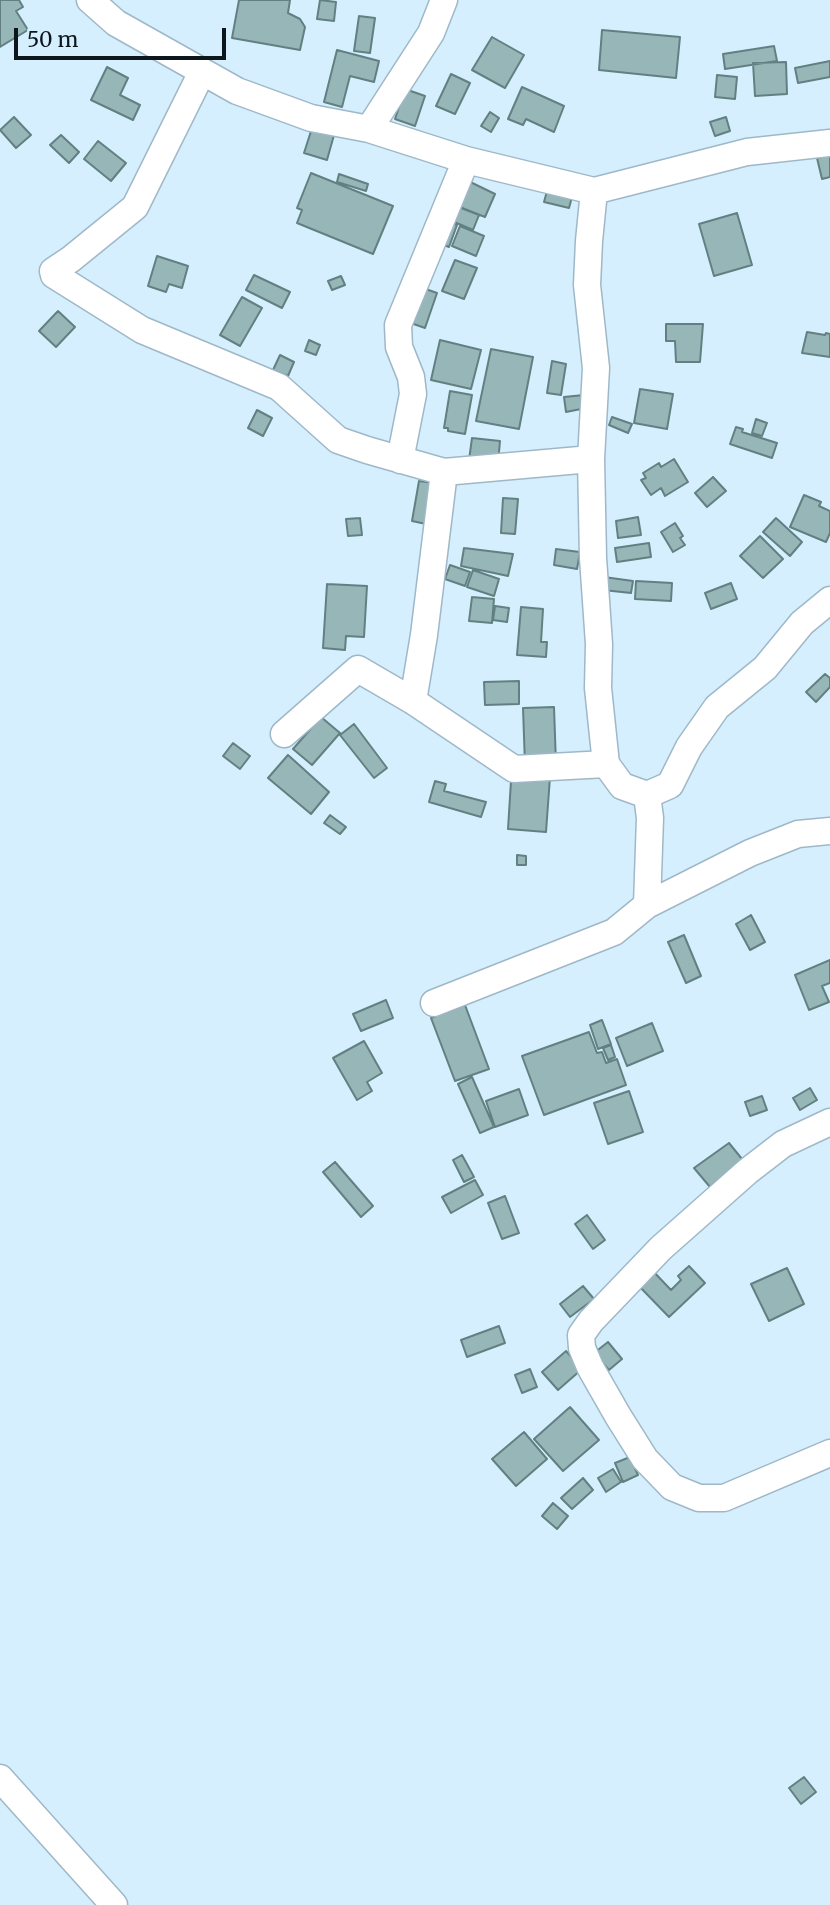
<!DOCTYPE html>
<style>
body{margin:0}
#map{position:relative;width:830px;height:1905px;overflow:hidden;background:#d5effe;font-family:Merriweather,serif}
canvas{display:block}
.scale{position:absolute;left:14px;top:28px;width:212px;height:32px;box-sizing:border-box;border:4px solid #0d161c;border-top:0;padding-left:9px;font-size:21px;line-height:24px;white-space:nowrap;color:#0d161c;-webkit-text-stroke:5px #d5effe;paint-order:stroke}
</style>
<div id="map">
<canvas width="830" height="1905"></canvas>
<div class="scale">50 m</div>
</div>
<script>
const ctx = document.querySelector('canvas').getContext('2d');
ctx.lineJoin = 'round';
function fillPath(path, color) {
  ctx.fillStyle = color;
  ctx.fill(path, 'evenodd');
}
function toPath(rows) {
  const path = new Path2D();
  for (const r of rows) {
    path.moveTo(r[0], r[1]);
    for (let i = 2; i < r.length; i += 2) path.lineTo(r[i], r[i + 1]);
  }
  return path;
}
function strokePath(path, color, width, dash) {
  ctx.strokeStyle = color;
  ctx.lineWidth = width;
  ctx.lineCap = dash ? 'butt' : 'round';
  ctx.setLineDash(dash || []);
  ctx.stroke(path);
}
const building = toPath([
 [0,0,19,0,23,7,16,11,28,30,0,47,0,0],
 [239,0,290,0,288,13,300,19,305,27,300,50,232,38,239,0],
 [320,0,336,2,334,21,317,19,320,0],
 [359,16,375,18,370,53,354,51,359,16],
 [602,30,680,37,676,78,599,70,602,30],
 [492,37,524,55,505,88,472,70,492,37],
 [774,46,777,61,725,69,723,54,774,46],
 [337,50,379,61,374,82,350,76,342,107,324,102,337,50],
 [830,61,830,77,798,83,795,68,830,61],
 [786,62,787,94,755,96,753,63,786,62],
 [107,67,128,78,120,95,140,105,133,120,91,100,107,67],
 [451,74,470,83,455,114,436,106,451,74],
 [717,75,737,77,735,99,715,97,717,75],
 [522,87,564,106,554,132,526,119,523,125,508,119,522,87],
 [405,89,425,96,415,126,395,119,405,89],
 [490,112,499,118,491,132,481,126,490,112],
 [14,117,31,135,16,148,0,130,14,117],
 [726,117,730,131,715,136,710,122,726,117],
 [312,128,334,135,327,160,304,153,312,128],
 [61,135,79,152,69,163,50,145,61,135],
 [98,141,126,163,111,181,84,159,98,141],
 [830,155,830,177,822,179,817,158,830,155],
 [311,173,393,206,373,254,297,223,302,210,297,208,311,173],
 [339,174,368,184,366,191,337,182,339,174],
 [462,178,495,194,485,217,452,204,462,178],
 [547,191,572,197,569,208,544,202,547,191],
 [451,204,479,215,473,230,445,218,451,204],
 [737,213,752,265,714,276,699,224,737,213],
 [440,219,457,225,449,247,432,240,440,219],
 [460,226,484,236,476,256,452,246,460,226],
 [157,256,188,266,182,288,169,284,166,292,148,286,157,256],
 [455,260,477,268,464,299,442,291,455,260],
 [254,275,290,292,282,308,246,290,254,275],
 [341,276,345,285,332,290,328,281,341,276],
 [420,287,437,293,425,328,408,322,420,287],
 [242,297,262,308,240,346,220,335,242,297],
 [58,311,75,327,56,347,39,331,58,311],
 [666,324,703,324,700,362,676,362,675,341,666,341,666,324],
 [807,332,825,335,826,333,830,334,830,357,802,353,807,332],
 [309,340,320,345,316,355,305,351,309,340],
 [440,340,481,350,471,389,431,380,440,340],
 [491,349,533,357,519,429,476,421,491,349],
 [280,355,294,362,288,376,273,370,280,355],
 [552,361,566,364,561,395,547,393,552,361],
 [640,389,673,394,667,429,634,423,640,389],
 [450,391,472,395,465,434,448,431,448,428,444,428,450,391],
 [584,395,586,408,566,412,564,397,584,395],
 [257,410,272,418,263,436,248,428,257,410],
 [612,417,632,424,628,433,609,425,612,417],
 [756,419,767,423,762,436,752,433,756,419],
 [736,427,743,429,742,432,777,443,772,458,730,444,736,427],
 [472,438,500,441,498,463,469,460,472,438],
 [674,459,688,482,665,496,661,488,651,495,641,480,646,478,643,473,659,463,661,467,674,459],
 [713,477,726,491,707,507,695,493,713,477],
 [419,481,434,483,426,524,412,521,419,481],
 [804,495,821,502,819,506,830,511,830,533,826,542,790,527,804,495],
 [503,498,518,499,515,534,501,533,503,498],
 [638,517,641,535,618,538,616,521,638,517],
 [360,518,362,535,348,536,346,519,360,518],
 [776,518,802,542,790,556,763,532,776,518],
 [675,523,683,536,680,538,685,545,673,552,661,532,675,523],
 [760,536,783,559,763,578,740,556,760,536],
 [649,543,651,557,617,562,615,548,649,543],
 [464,548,513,554,508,576,461,566,464,548],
 [556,549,580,552,577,569,554,565,556,549],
 [450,565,470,572,465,586,445,579,450,565],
 [473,570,499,579,494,596,467,587,473,570],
 [604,577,633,581,631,593,603,590,604,577],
 [636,581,672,583,671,601,635,599,636,581],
 [731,583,737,599,711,609,705,593,731,583],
 [327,584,367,586,364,637,346,636,345,650,323,648,327,584],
 [472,597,494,599,492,623,469,621,472,597],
 [495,606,509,608,507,622,493,620,495,606],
 [521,607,543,609,541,642,547,642,546,657,517,655,521,607],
 [825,674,830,678,830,687,816,702,806,692,825,674],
 [519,681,519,704,485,705,484,682,519,681],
 [554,707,556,764,525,765,523,708,554,707],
 [321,717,340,733,312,765,293,749,321,717],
 [354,724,387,768,374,778,340,735,354,724],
 [233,743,250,756,240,769,223,756,233,743],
 [288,755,329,792,311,814,268,778,288,755],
 [526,776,550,777,546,832,508,829,511,781,526,782,526,776],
 [435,781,446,784,444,791,486,802,481,817,429,802,435,781],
 [330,815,346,827,340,834,324,823,330,815],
 [517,855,526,856,526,865,517,865,517,855],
 [751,915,765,942,750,950,736,924,751,915],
 [684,935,701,976,686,983,668,942,684,935],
 [830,960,830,983,822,986,829,1002,809,1010,795,975,830,960],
 [386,1000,393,1018,361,1031,353,1014,386,1000],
 [465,1005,489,1069,455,1081,431,1018,465,1005],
 [602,1020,611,1044,598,1049,590,1025,602,1020],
 [652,1023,663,1051,627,1066,616,1038,652,1023],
 [589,1032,597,1053,602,1052,606,1063,617,1059,626,1085,544,1115,522,1056,589,1032],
 [364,1041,382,1073,367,1082,372,1091,357,1100,333,1058,364,1041],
 [611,1045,615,1057,608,1060,603,1048,611,1045],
 [472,1077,494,1127,480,1133,458,1084,472,1077],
 [810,1088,817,1100,800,1110,793,1098,810,1088],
 [519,1089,528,1115,495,1127,486,1101,519,1089],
 [629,1091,643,1132,608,1144,594,1103,629,1091],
 [762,1096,767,1110,750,1116,745,1102,762,1096],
 [729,1143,742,1159,710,1187,694,1168,729,1143],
 [462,1155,474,1177,464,1182,453,1160,462,1155],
 [335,1162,373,1206,361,1217,323,1172,335,1162],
 [475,1180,483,1195,451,1213,442,1197,475,1180],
 [505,1196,519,1233,502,1239,488,1203,505,1196],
 [587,1215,605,1240,593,1249,575,1224,587,1215],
 [689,1266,705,1283,669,1317,636,1283,651,1269,671,1290,681,1280,678,1276,689,1266],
 [787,1268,804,1304,769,1321,751,1284,787,1268],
 [583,1286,594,1299,570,1317,560,1304,583,1286],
 [499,1326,505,1343,467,1357,461,1340,499,1326],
 [608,1342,622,1359,609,1370,594,1353,608,1342],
 [566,1351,582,1369,558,1390,542,1372,566,1351],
 [530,1369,537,1387,522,1393,515,1375,530,1369],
 [570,1407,599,1440,563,1471,534,1439,570,1407],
 [524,1432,547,1459,516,1486,492,1459,524,1432],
 [630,1457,638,1475,623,1482,615,1463,630,1457],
 [613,1469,621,1482,606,1492,598,1478,613,1469],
 [583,1478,593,1490,572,1509,561,1498,583,1478],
 [553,1503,568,1516,557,1529,542,1516,553,1503],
 [804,1777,816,1792,801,1804,789,1788,804,1777]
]);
fillPath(building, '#97b6b7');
strokePath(building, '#628081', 2);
const street = toPath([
 [90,0,116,23,237,91,311,118,369,129,466,160,594,191,747,152,830,143],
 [202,72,135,207,71,259,53,271,54,275,142,330,279,387,338,440,367,450,444,472,591,459],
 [369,129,431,33,444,0],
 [594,191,589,241,587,285,596,368,591,459,593,558,599,644,598,688,606,764,622,786,647,795,650,818,647,905],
 [400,460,413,394,411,377,399,347,398,325,466,160],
 [413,701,424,635,444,472],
 [284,734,358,669,413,701,514,769,606,764],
 [647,795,670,785,689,747,717,707,765,668,802,623,830,600],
 [434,1003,614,932,647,905,750,853,798,834,830,831],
 [830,1122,783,1144,748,1171,661,1248,591,1321,581,1335,582,1348,590,1367,618,1416,645,1459,672,1487,699,1498,724,1498,830,1453],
 [0,1778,114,1905]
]);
strokePath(street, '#9fb8c7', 29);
strokePath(street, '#fff', 26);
</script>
